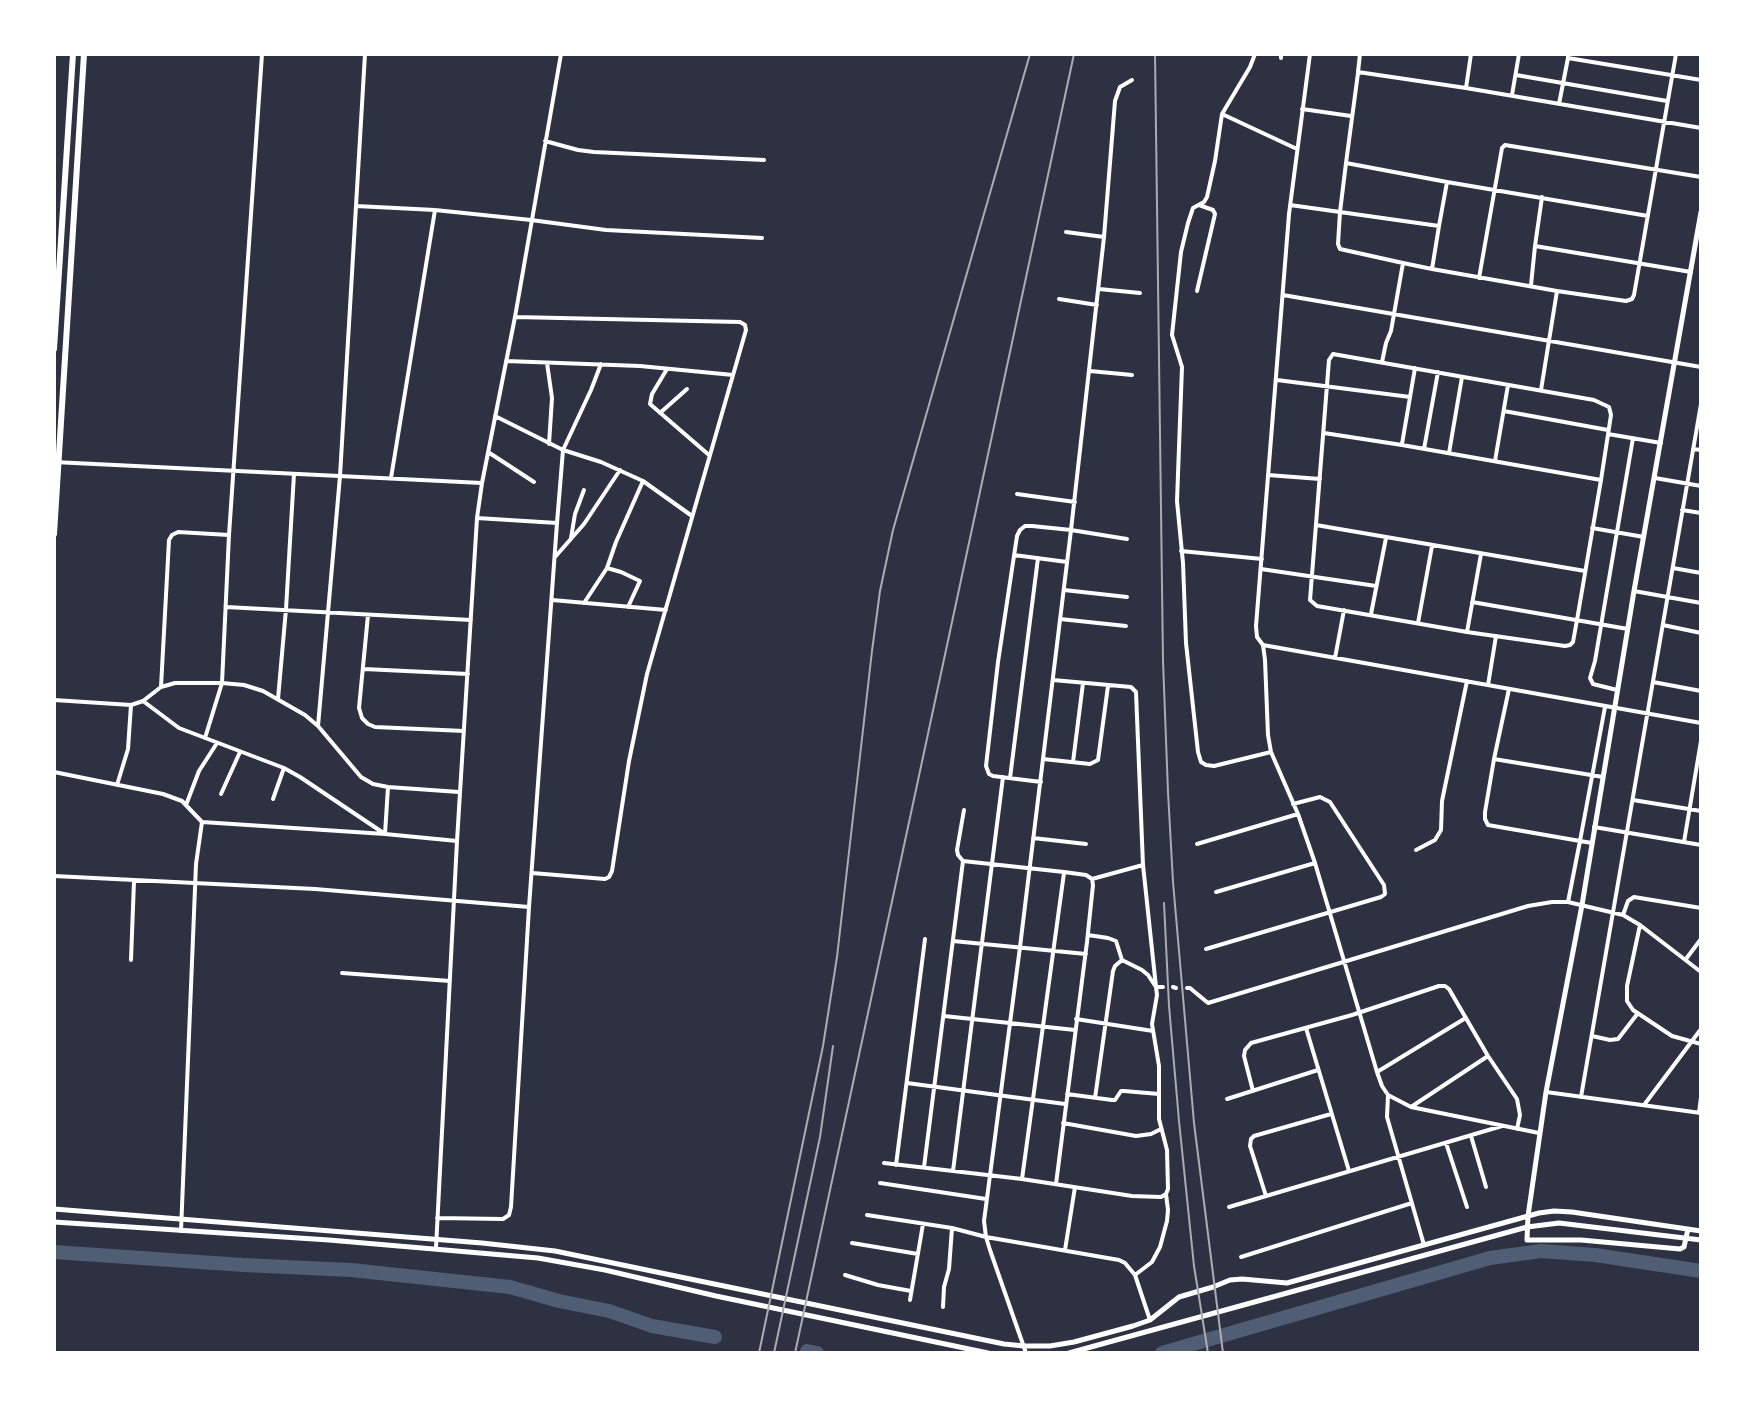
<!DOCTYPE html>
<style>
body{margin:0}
#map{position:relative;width:1755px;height:1407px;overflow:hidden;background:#2d3142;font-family:Figtree,sans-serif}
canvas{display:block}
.frame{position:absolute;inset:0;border:56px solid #fff;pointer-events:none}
</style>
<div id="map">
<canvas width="1755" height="1407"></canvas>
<div class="frame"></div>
</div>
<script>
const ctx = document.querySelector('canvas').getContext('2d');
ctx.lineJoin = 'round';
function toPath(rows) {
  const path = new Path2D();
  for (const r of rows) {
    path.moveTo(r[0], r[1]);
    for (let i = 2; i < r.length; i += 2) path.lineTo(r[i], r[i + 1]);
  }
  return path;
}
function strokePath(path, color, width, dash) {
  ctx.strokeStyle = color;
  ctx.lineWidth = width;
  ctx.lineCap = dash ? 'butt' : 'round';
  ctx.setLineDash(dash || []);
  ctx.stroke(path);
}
strokePath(toPath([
 [54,1252,243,1265,351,1270,510,1287,559,1301,609,1311,652,1326,715,1337],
 [807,1351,817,1353],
 [1162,1353,1490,1258,1541,1251,1595,1255,1701,1271]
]), '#4f5d75', 14);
strokePath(toPath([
 [365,54,340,476,318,726,361,777,373,784,388,787,459,792],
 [1255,54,1250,67,1222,114,1297,149],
 [1310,54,1289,214,1256,626,1257,637,1263,645,1265,660,1268,735,1271,752,1298,814,1315,863,1377,1072,1382,1086,1388,1095,1387,1117,1424,1245],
 [1360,54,1358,72,1466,88,1701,128],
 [1568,54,1568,58,1701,80],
 [1281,58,1281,54],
 [1358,73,1346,163,1447,182],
 [1516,75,1667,101],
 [1466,88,1471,54],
 [1512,95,1519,54],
 [1559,104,1568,58],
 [1302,109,1351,116],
 [1222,114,1215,161,1207,197,1204,202,1193,208,1188,223,1181,252,1172,335,1182,367,1177,501,1183,563,1186,643,1198,752,1201,762,1206,765,1214,766,1271,752],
 [545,141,578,150,594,152,764,160],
 [1290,205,1340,212,1346,163],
 [356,206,435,210,531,220,606,230,762,238],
 [1439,226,1447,182,1648,216],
 [1066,232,1104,237],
 [1535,246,1542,197],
 [1432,269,1557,291,1626,301,1632,299,1634,295,1676,54],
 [1479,278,1502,148,1505,145,1701,177],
 [1531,285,1535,246,1691,272],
 [1099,289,1140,293],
 [1197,291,1215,214,1213,210,1199,205],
 [1283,295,1701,367],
 [1059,299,1097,305],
 [515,317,740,322,745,325,746,330,647,674,629,761,612,871,609,877,605,879,532,873],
 [1333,354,1594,400,1609,407,1611,415,1601,480,1577,620,1573,642,1570,645,1565,646,1467,632,1317,606,1310,600,1327,385,1329,360,1333,354],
 [506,361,640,366,733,375],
 [1382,362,1386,343,1391,331,1403,263,1340,249,1338,244,1340,212,1439,226,1432,269,1403,263],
 [547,363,552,398,549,444],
 [667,369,652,394,650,404,709,455],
 [1090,371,1132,375],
 [1277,380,1410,397],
 [1541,390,1557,291],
 [1504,411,1608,430],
 [660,413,687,389],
 [495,416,563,450,601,462,643,481,692,516],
 [1324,433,1402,445,1601,480],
 [1608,434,1661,443],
 [1402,444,1415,368],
 [1424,449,1438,372],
 [1693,449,1701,450],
 [488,452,534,482],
 [1449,453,1462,377],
 [1495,461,1508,385],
 [54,462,482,483],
 [1268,475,1320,479],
 [391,478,435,210],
 [1655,478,1701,486],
 [1017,494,1075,502],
 [1682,510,1701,513],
 [477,518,557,523,563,450,591,390,601,364],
 [1316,525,1585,571],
 [1592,528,1644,537],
 [571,538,575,514,584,490],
 [1181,551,1262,559],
 [1014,555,1067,562],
 [555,557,584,524,620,470],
 [607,568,621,572,640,581,628,607],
 [1673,568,1701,573],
 [1261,569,1376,586],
 [1064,590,1127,597],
 [1634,591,1701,603],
 [552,600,666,610],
 [1472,602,1628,629],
 [584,603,607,568,616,542,643,481],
 [226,607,471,620],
 [1371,614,1386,538],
 [368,615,359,708,362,718,368,724,375,727,464,731],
 [1060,619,1126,626],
 [1418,623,1432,546],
 [1663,625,1701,633],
 [1467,632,1481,554],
 [1263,645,1701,723],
 [1335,658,1344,610],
 [364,669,468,674],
 [1053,680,1131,687,1136,692,1143,865,1156,987,1163,987],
 [1653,682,1701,691],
 [1488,685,1496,636],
 [161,687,169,540,172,535,178,532,229,535],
 [1509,689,1494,759,1603,777],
 [1617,690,1593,684,1590,678,1595,661,1633,438],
 [278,699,286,609,294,474],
 [54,700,131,705,143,701,161,687,175,683,222,683,244,685,263,691,305,715,318,726],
 [143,701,179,728,284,768,300,777,385,834,388,787],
 [205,738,222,683,229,535,262,54],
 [1043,759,1090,764,1098,760,1108,686],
 [1494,759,1485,812,1485,819,1488,825,1580,841,1605,707],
 [1073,762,1083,683],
 [54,772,163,794,182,801,202,822,196,864,181,1231],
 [1010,778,1038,558],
 [1041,782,993,776,989,774,986,766,998,662,1017,536,1020,530,1025,526,1032,526,1071,530,1127,539],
 [117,785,128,749,131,705],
 [221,794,240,752],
 [273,799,284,768],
 [1633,800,1701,811],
 [186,805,199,771,217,743],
 [202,822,385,834,457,841],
 [1594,827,1701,845],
 [1033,838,1086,844],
 [1684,842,1701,741],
 [1197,844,1298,814],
 [1416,850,1435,840,1441,830,1442,801,1467,681],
 [963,861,958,855,957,850,964,810],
 [54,876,315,889,529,907],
 [1092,879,1143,865],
 [1216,892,1315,863],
 [1568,902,1580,841,1592,843],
 [1623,915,1628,901,1634,897,1701,908],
 [1640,925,1627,986,1627,1001,1633,1010,1672,1036,1701,1044],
 [953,941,1086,954],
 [1206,949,1381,897,1385,894,1384,885,1330,802,1320,797,1293,804],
 [1686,959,1701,939],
 [131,960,134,881],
 [342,973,450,981],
 [1173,987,1176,988],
 [1187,988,1190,988,1208,1003,1528,906,1552,902,1568,902,1623,915,1640,925,1701,972],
 [944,1016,1075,1030],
 [1076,1019,1153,1031],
 [1306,1028,1349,1171],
 [1592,1036,1610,1040,1618,1039,1638,1013],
 [1377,1072,1464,1019],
 [907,1083,1065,1104],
 [1253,1091,1244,1056,1245,1050,1251,1043,1352,1015,1439,986,1445,986,1449,989,1488,1056,1517,1099,1520,1115,1517,1129],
 [1546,1092,1701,1113],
 [1067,1094,1112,1100,1115,1100,1121,1091,1124,1091,1159,1094],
 [1388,1095,1411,1107,1539,1133],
 [1581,1097,1701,404],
 [1095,1098,1113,971,1115,966,1122,960],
 [1227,1099,1318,1070],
 [1644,1105,1701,1029],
 [1411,1107,1488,1056],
 [1699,1113,1701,1097],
 [1063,1123,1136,1136,1151,1134,1161,1129],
 [1471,1136,1486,1187],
 [1446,1143,1467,1207],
 [884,1163,1022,1179,1132,1196,1161,1197,1166,1194,1168,1189,1167,1150,1159,1119,1159,1066,1152,1024,1157,995,1156,987,1148,975,1142,970,1122,960,1116,941,1108,938,1088,935],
 [896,1165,925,939],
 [924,1167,963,861,1064,872,1086,875,1092,879,1093,885,1087,942,1056,1184],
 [953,1171,1003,777],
 [1022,1179,1064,873],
 [880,1183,986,1199],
 [1266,1196,1250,1146,1251,1139,1254,1136,1331,1114],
 [1229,1207,1502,1126],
 [867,1215,952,1228,986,1237,1119,1260,1125,1263,1135,1275,1150,1320],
 [437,1218,503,1219,509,1215,511,1207,529,907,557,523],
 [852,1243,918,1254],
 [436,1248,457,841,477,518,482,483,515,317,561,54],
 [1065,1250,1075,1187],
 [1241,1257,1412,1203],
 [845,1275,878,1285,911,1291],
 [1135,1275,1152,1262,1160,1247,1167,1221,1168,1210,1166,1194],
 [910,1300,923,1224],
 [943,1307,944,1287,949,1269,952,1228],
 [1026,1353,990,1250,986,1237,984,1221,1020,947,1071,530,1104,237,1115,101,1120,87,1132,80]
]), '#fff', 4);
strokePath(toPath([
 [54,1209,482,1243,555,1251,1004,1344,1024,1346,1050,1346,1074,1342,1133,1326,1150,1320,1179,1297,1213,1287,1230,1280,1242,1279,1287,1283,1539,1213,1554,1211,1572,1212,1701,1231],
 [54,1222,329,1240,538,1258,605,1270,716,1296,988,1353],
 [1688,1229,1684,1247,1680,1249,1581,1240,1527,1240,1528,1216,1546,1092,1582,905,1634,591,1701,212],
 [1069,1353,1527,1227,1559,1223,1701,1240]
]), '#fff', 5);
strokePath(toPath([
 [54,349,73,54],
 [54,534,84,54]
]), '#fff', 6);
strokePath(toPath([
 [1155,54,1163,661,1168,792,1173,882,1194,1123,1223,1353],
 [1164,903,1169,1006,1179,1121,1194,1266,1208,1353],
 [759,1353,823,1046,837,957,872,651,880,591,893,530,1030,54],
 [774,1353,820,1137,833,1046],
 [795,1353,1074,54]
]), '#abadb3', 2);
</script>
